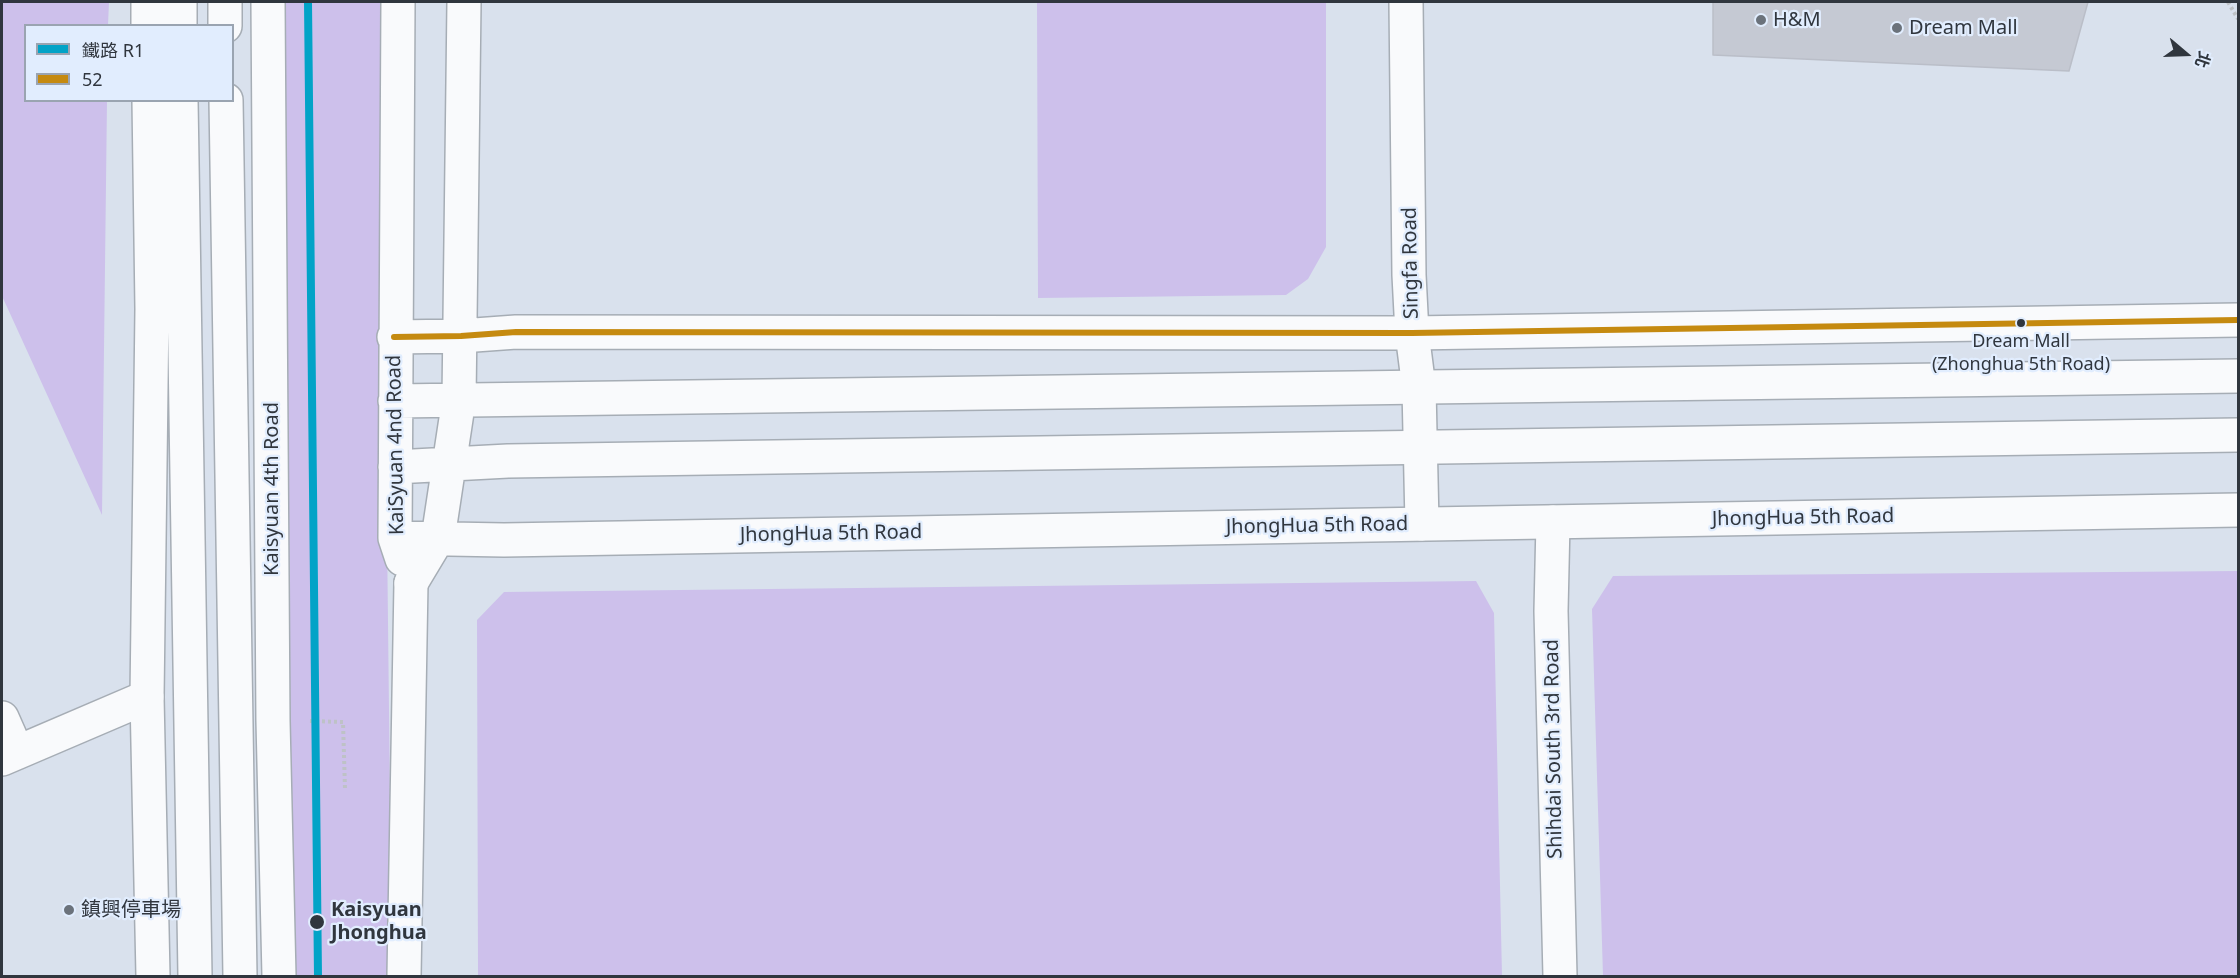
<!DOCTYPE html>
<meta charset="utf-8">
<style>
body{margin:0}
#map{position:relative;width:2240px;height:978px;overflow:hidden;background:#d9e1ed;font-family:"Noto Sans","Noto Sans TC",sans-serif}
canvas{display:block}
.frame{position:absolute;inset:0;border:3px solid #30363e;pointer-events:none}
.legend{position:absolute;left:24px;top:24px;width:210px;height:78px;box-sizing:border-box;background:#e1edfe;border:2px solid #9aa4b1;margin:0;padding:8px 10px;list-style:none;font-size:18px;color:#30363e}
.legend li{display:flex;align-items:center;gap:12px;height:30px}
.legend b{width:30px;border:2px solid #9aa4b1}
.north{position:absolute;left:2156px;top:24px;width:60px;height:60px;-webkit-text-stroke:4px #e1edfe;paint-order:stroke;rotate:109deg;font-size:16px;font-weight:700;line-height:24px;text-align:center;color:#30363e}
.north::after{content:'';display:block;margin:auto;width:21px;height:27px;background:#30363e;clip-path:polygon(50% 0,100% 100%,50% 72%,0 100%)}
</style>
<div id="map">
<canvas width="2240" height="978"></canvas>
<div class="frame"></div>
<ul class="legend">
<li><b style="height:8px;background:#02a3c7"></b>鐵路 R1</li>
<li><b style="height:8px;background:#c58a10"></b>52</li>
</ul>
<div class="north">北</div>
</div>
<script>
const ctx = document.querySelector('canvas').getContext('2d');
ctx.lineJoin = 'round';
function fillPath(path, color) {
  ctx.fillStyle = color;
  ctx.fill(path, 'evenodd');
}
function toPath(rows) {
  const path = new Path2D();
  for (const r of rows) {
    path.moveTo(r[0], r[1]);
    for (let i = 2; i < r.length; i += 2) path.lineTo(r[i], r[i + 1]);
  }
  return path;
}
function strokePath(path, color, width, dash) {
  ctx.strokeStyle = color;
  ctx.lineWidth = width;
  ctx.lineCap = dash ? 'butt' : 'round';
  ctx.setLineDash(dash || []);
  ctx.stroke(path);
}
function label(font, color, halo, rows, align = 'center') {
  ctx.font = font + ' "Noto Sans","Noto Sans TC",sans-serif';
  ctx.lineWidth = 4.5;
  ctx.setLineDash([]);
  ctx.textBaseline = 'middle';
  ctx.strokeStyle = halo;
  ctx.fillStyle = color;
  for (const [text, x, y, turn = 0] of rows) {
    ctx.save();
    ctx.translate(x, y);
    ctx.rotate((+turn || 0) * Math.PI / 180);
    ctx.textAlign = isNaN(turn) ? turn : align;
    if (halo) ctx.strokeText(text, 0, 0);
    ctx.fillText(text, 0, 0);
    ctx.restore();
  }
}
fillPath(toPath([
 [2,2,109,2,108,25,26,26,26,100,107,101,102,515,2,296],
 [279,2,381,2,392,976,289,976],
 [1037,2,1326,2,1326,247,1308,279,1286,295,1038,298],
 [2238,571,2238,976,1603,976,1592,609,1613,576],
 [1476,581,1494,613,1502,976,478,976,477,620,504,592]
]), '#cdc0eb');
const building = toPath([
 [1713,2,2088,2,2069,71,1713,55,1713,2]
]);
fillPath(building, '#c5c9d3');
strokePath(building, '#babec8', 1.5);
const street = toPath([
 [1406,2,1409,275,1412,333,1419,388,1422,524],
 [1553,522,1551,611,1560,976],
 [2,718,17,752],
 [2,759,147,697],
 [404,976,411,583]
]);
const secondary = toPath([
 [148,2,148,26],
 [180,2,180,26],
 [225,2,225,26],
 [268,2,273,721,279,976],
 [398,2,395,538,402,559],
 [149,100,152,309,147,697,153,976],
 [181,100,195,976],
 [226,100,240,976],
 [394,337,461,336,516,332,1412,333,2238,320],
 [395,401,2238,376],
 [395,467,508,461,2238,435],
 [395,538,504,540,2238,510],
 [411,583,438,538,459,399,464,2]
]);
strokePath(street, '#a6adb5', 36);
strokePath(secondary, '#a6adb5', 36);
strokePath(toPath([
 [2228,2,2238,19],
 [310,721,343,722,345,789]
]), '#bec2c6', 4, [3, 3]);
strokePath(street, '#f9fafc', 33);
strokePath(secondary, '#f9fafc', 33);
strokePath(toPath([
 [394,337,461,336,516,332,1412,333,2238,320]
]), '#c58a10', 6);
strokePath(toPath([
 [308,2,318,976]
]), '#02a3c7', 8);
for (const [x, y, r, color] of [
 [1761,20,6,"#6b727b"],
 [1897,28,6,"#6b727b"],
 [2021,323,5,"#30363e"],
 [69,910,6,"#6b727b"],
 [317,922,8,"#30363e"]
]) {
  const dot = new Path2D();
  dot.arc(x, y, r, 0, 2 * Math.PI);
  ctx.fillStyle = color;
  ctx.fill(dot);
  strokePath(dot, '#e1edfe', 2);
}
label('18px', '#30363e', '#e1edfe', [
 ["Dream Mall",2021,342],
 ["(Zhonghua 5th Road)",2021,365]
]);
label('20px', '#30363e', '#e1edfe', [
 ["H&M",1773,20],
 ["Dream Mall",1909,28],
 ["鎮興停車場",81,910]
], 'left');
label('20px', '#30363e', '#e1edfe', [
 ["Singfa Road",1411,263,-91],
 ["KaiSyuan 4nd Road",396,445,-91],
 ["Kaisyuan 4th Road",272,489,-90],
 ["JhongHua 5th Road",1803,518,-1],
 ["JhongHua 5th Road",1317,526,-1],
 ["JhongHua 5th Road",831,534,-1],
 ["Shihdai South 3rd Road",1554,749,-91]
]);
label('bold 20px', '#30363e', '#e1edfe', [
 ["Kaisyuan",331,910],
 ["Jhonghua",331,933]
], 'left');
</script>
